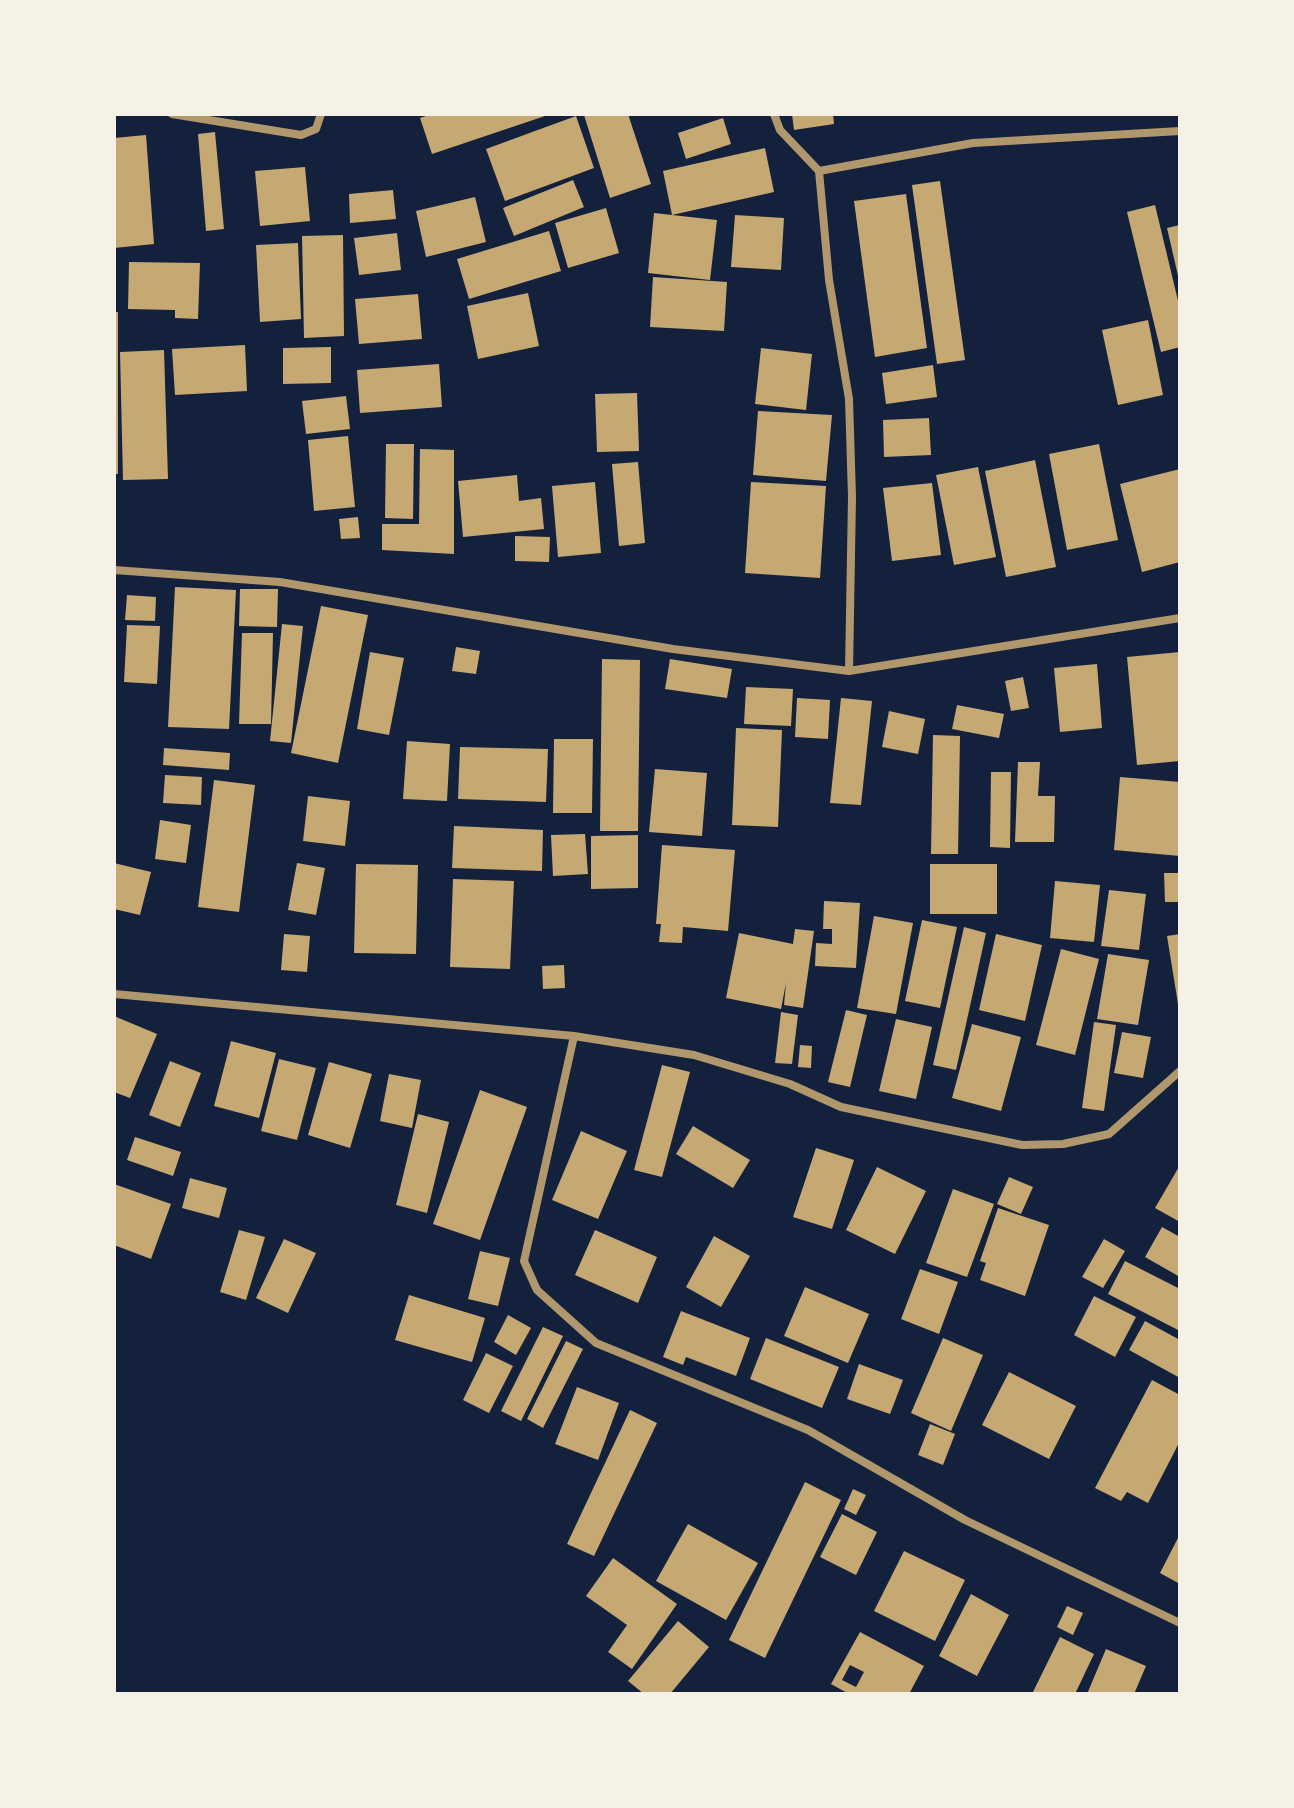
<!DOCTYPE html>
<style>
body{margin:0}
#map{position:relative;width:1294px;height:1808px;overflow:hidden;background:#14213d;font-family:"Noto Sans",sans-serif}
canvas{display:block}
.frame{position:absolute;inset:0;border:116px solid #f6f1e7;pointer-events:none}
</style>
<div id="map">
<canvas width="1294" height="1808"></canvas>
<div class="frame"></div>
</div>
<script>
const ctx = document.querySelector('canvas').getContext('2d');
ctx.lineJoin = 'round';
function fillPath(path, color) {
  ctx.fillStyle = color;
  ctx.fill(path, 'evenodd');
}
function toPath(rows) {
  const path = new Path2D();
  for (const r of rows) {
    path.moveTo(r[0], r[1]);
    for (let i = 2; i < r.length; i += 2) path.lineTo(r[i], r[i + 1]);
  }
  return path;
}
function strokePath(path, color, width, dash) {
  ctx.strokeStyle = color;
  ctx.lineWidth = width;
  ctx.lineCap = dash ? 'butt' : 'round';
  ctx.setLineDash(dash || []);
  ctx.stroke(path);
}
fillPath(toPath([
 [432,114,547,114,548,115,432,154,420,118],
 [628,114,651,184,610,198,584,115],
 [792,114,833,114,834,124,794,130],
 [576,116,594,168,505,201,486,149],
 [723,118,731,144,686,159,678,133],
 [215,132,224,229,206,231,198,134],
 [146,135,154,244,114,248,114,138],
 [765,148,774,192,672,215,663,171],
 [305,167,310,221,260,226,255,171],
 [573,180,584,207,514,236,503,208],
 [940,181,965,360,937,364,912,185],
 [393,190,396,219,350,223,349,194],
 [906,194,927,348,875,357,854,201],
 [475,197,486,242,426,257,416,211],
 [1155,205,1180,309,1180,347,1161,352,1127,212],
 [606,208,619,253,568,268,555,223],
 [654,213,717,220,710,280,648,273],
 [735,215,784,218,781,270,731,267],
 [1180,225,1180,280,1179,280,1167,228],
 [549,231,561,271,469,299,457,259],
 [397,233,401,270,359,275,354,238],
 [343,235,344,336,304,338,302,236],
 [298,243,301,319,260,322,256,245],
 [129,262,200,263,198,319,175,318,175,310,128,309],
 [653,277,727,282,724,331,650,327],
 [528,293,539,346,478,359,467,306],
 [418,294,422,339,359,344,355,299],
 [114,312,118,312,118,474,114,474],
 [1148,320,1163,395,1118,405,1102,330],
 [245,345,247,391,175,395,172,349],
 [331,347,331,383,283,384,283,348],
 [761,348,812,354,806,410,755,404],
 [164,350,168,479,123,480,120,352],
 [439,364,442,407,360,413,357,370],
 [933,365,937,397,886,404,882,373],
 [637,393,639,451,597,452,595,394],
 [346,396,350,429,306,434,302,401],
 [758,411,832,415,826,481,753,475],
 [929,418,931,455,884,457,883,420],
 [348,436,355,507,314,511,308,440],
 [386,444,414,444,413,519,385,518],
 [1099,444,1118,540,1067,550,1049,454],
 [420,449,454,450,454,554,382,550,382,524,419,524],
 [1035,460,1056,567,1006,577,985,471],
 [638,462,645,543,619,546,612,464],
 [978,467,996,557,954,565,936,475],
 [1180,469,1180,562,1142,572,1120,484],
 [517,475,519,501,541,498,544,529,463,537,458,481],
 [595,482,601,553,558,557,552,486],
 [751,482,826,486,820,578,745,573],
 [932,483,941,555,892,561,883,488],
 [358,517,360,538,341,539,339,519],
 [515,536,550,537,549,562,515,561],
 [175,587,236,590,229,729,168,727],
 [240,589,278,589,277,627,239,626],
 [127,595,156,597,155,621,125,620],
 [321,606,368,615,338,763,291,753],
 [282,624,303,626,291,743,270,741],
 [127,625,160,626,157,684,124,682],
 [242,633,273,633,271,724,239,724],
 [456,647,480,651,476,674,452,671],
 [370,652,404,658,389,735,357,729],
 [1180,652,1180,761,1137,765,1127,657],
 [602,659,640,660,638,831,600,831],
 [670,659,732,669,727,698,665,689],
 [1097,664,1102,728,1060,732,1054,668],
 [1023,677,1029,708,1011,711,1005,681],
 [746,687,793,689,791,726,744,724],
 [797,698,830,700,828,739,795,737],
 [841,698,872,701,861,805,830,803],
 [957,705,1004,714,999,738,952,729],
 [889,711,925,719,918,754,882,747],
 [736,728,782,730,778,827,732,825],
 [933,735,960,736,958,854,931,854],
 [554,739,593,739,592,813,553,813],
 [407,741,450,744,447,801,403,799],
 [460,747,548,749,546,802,458,799],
 [164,748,230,753,229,770,163,765],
 [1018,762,1040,762,1038,796,1055,796,1054,842,1015,842],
 [655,769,707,773,702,836,649,832],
 [991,772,1011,772,1010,848,990,847],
 [165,775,202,777,201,805,163,803],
 [1120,777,1180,782,1180,856,1114,850],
 [214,780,255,785,239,912,198,907],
 [308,796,350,801,345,846,303,841],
 [160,820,191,825,186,863,155,859],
 [454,826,543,830,542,871,452,868],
 [585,834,588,874,553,876,551,835],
 [638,835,638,888,591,889,591,836],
 [662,845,735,850,728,931,683,927,682,943,659,942,661,924,656,924],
 [114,863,151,872,140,915,114,909],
 [297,863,325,868,316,915,288,910],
 [356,864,418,865,416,954,354,953],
 [930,864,997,864,997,914,930,914],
 [1164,873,1180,873,1180,902,1165,902],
 [453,879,514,881,510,969,450,967],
 [1055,881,1100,885,1094,942,1050,938],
 [1109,890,1146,894,1139,950,1101,946],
 [824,901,860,903,856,968,815,966,816,943,832,944,832,929,823,929],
 [874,916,913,923,896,1014,857,1008],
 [922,920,957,927,940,1008,905,1001],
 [964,927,986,933,956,1070,933,1065],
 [795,929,814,931,803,1008,784,1005,786,983,781,1009,726,998,739,933,793,944],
 [284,934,310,936,307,972,281,970],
 [996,934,1042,945,1025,1021,979,1010],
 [1180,934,1180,1004,1178,1004,1167,936],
 [1061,949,1099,959,1075,1055,1036,1045],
 [1108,954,1149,960,1138,1025,1097,1019],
 [564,965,565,988,543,989,542,966],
 [846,1010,867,1015,850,1087,828,1082],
 [781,1012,798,1015,792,1064,775,1063],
 [114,1016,157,1034,130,1098,114,1092],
 [896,1019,932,1027,916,1099,879,1091],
 [1094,1022,1116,1025,1104,1111,1082,1108],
 [972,1024,1021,1037,1001,1111,952,1098],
 [1122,1032,1151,1037,1143,1078,1114,1073],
 [231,1041,276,1053,259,1118,214,1106],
 [800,1045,812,1046,811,1068,798,1067],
 [279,1059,316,1068,297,1140,261,1131],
 [170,1061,201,1073,180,1127,149,1115],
 [329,1062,372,1074,350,1148,308,1135],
 [662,1065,690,1072,662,1177,634,1170],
 [389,1074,421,1080,412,1128,380,1121],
 [480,1090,527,1107,480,1240,433,1224],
 [418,1114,449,1122,427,1213,396,1205],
 [693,1126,750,1160,733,1188,676,1154],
 [581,1131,627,1151,598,1219,552,1200],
 [135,1137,181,1152,173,1176,127,1160],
 [816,1148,854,1160,832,1229,793,1217],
 [1180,1165,1180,1222,1155,1208],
 [877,1167,926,1191,895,1254,846,1230],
 [1009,1177,1033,1187,1021,1214,997,1204],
 [190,1178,227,1188,219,1218,182,1208],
 [114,1184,171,1204,151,1259,114,1245],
 [953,1189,994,1204,967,1277,926,1263],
 [998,1208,1049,1225,1025,1296,980,1280,986,1263,980,1261],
 [1162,1227,1180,1237,1180,1277,1145,1257],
 [239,1230,265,1237,246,1300,220,1292],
 [595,1230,657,1257,638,1303,575,1275],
 [714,1236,750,1256,721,1307,686,1287],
 [284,1239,316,1253,288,1313,256,1298],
 [1104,1239,1125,1251,1103,1288,1082,1277],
 [480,1251,510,1258,498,1306,468,1299],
 [1125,1261,1180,1289,1180,1331,1108,1294],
 [920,1269,958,1282,939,1334,901,1319],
 [805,1287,869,1314,848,1363,784,1336],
 [409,1295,485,1318,472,1362,395,1340],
 [1094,1296,1136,1317,1115,1357,1074,1335],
 [681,1311,750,1338,736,1376,686,1357,683,1365,663,1357],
 [508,1315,531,1328,516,1355,494,1342],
 [1145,1321,1180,1340,1180,1378,1129,1350],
 [543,1327,563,1336,521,1421,501,1411],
 [766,1338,839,1367,822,1408,750,1379],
 [943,1338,983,1355,951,1431,911,1413],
 [566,1341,583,1349,543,1428,527,1419],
 [486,1353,513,1366,489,1413,463,1400],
 [859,1364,903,1380,890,1414,847,1399],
 [1009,1372,1076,1406,1049,1459,982,1425],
 [1152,1380,1180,1395,1180,1441,1148,1503,1127,1492,1121,1501,1095,1488],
 [577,1387,619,1403,598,1460,555,1444],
 [630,1410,657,1423,594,1556,567,1544],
 [930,1424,955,1434,943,1465,918,1455],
 [805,1482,841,1500,765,1658,729,1640],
 [853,1489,866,1495,856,1515,844,1509],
 [842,1514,877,1532,856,1575,820,1557],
 [688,1524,758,1563,726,1620,656,1581],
 [1180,1534,1180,1584,1160,1573],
 [904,1551,965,1580,935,1641,874,1611],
 [613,1558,677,1604,632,1669,608,1652,627,1625,586,1596],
 [971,1594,1009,1615,977,1676,939,1656],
 [1067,1606,1083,1613,1073,1635,1057,1627],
 [678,1621,709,1647,670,1694,644,1694,628,1681],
 [860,1632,924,1666,909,1694,849,1694,831,1684],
 [850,1665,864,1672,856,1687,842,1680],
 [1060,1637,1094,1654,1075,1694,1032,1694],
 [1106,1649,1146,1666,1134,1694,1087,1694]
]), '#c6a872');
strokePath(toPath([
 [172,114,301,135,316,129,321,114],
 [774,114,780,130,819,171,829,280,849,399,852,497,849,671],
 [819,171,973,143,1180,131],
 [114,570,280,582,673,649,849,671,1180,618],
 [114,994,574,1036,694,1055,790,1084,841,1107,1022,1145,1063,1144,1109,1134,1180,1071],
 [574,1036,524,1261,537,1290,596,1343,808,1430,965,1520,1180,1623]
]), '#b1986c', 8);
</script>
